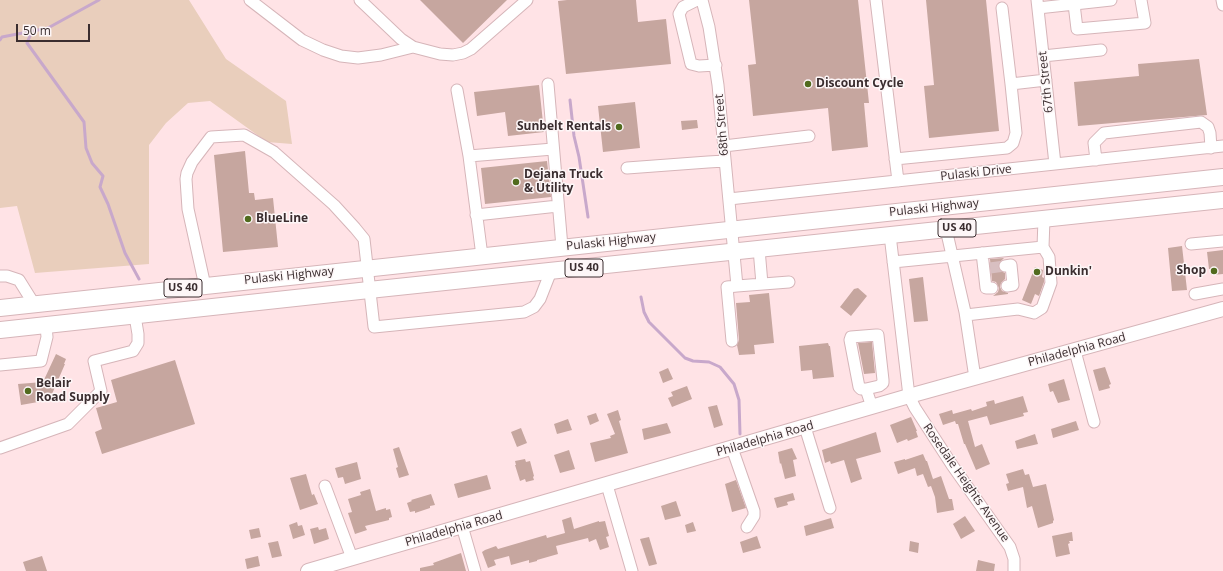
<!DOCTYPE html>
<style>
body{margin:0}
#map{position:relative;width:1223px;height:571px;overflow:hidden;background:#ffe3e6;font-family:"Open Sans",sans-serif}
canvas{display:block}
.scale{position:absolute;left:16px;top:24px;width:74px;height:18px;box-sizing:border-box;border:2px solid #3a2d2f;border-top:0;padding-left:5px;font-size:12px;line-height:14px;white-space:nowrap;color:#3a2d2f;-webkit-text-stroke:3px #fdf6f7;paint-order:stroke}
</style>
<div id="map">
<canvas width="1223" height="571"></canvas>
<div class="scale">50 m</div>
</div>
<script>
const ctx = document.querySelector('canvas').getContext('2d');
ctx.lineJoin = 'round';
function fillPath(path, color) {
  ctx.fillStyle = color;
  ctx.fill(path, 'evenodd');
}
function toPath(rows) {
  const path = new Path2D();
  for (const r of rows) {
    path.moveTo(r[0], r[1]);
    for (let i = 2; i < r.length; i += 2) path.lineTo(r[i], r[i + 1]);
  }
  return path;
}
function strokePath(path, color, width, dash) {
  ctx.strokeStyle = color;
  ctx.lineWidth = width;
  ctx.lineCap = dash ? 'butt' : 'round';
  ctx.setLineDash(dash || []);
  ctx.stroke(path);
}
function label(font, color, halo, rows, align = 'center') {
  ctx.font = font + ' "Open Sans",sans-serif';
  ctx.lineWidth = 3;
  ctx.setLineDash([]);
  ctx.textBaseline = 'middle';
  ctx.strokeStyle = halo;
  ctx.fillStyle = color;
  for (const [text, x, y, turn = 0] of rows) {
    ctx.save();
    ctx.translate(x, y);
    ctx.rotate((+turn || 0) * Math.PI / 180);
    ctx.textAlign = isNaN(turn) ? turn : align;
    if (halo) ctx.strokeText(text, 0, 0);
    ctx.fillText(text, 0, 0);
    ctx.restore();
  }
}
fillPath(toPath([
 [0,0,189,0,226,59,286,101,292,144,267,142,210,101,188,103,166,123,149,145,149,264,35,273,17,206,0,208]
]), '#e9cebc');
strokePath(toPath([
 [32,31,27,43,84,122,86,148,92,163,103,176,100,187,108,204,125,253,139,279],
 [0,40,2,37,48,28,99,0],
 [570,100,574,136,579,157,588,217],
 [641,297,644,312,649,322,685,358,693,361,709,362,720,367,734,384,739,400,740,434]
]), '#c8a8cb', 3);
fillPath(toPath([
 [420,0,507,0,463,43],
 [567,0,636,0,638,22,666,19,671,64,566,74,558,1],
 [749,0,858,0,869,103,864,103,868,147,832,151,828,108,753,116,748,65,756,64],
 [926,0,986,0,999,131,929,138,924,86,934,85],
 [1199,59,1207,115,1078,126,1074,82,1139,76,1138,64],
 [539,85,544,132,508,136,505,112,477,116,474,92],
 [635,102,640,148,603,152,598,106],
 [697,120,698,128,682,130,681,121],
 [245,151,249,193,254,193,255,200,273,198,278,247,223,252,214,155],
 [547,161,551,197,485,204,481,168],
 [1182,246,1187,290,1172,291,1168,248],
 [1223,250,1223,274,1212,275,1212,269,1209,269,1207,252],
 [1004,258,998,264,999,270,1005,273,1005,279,1001,283,1000,287,1002,291,1008,293,1008,294,993,296,998,292,999,288,996,282,992,281,990,259],
 [1035,267,1043,270,1042,277,1044,278,1044,282,1039,296,1035,294,1031,304,1022,300],
 [923,277,928,321,914,322,909,279],
 [858,288,867,296,851,316,840,307,854,289],
 [769,293,774,343,754,345,755,354,739,355,737,345,739,340,736,303,750,302,749,295],
 [872,342,875,373,864,374,858,343],
 [828,343,829,346,830,346,834,377,813,379,812,370,801,371,799,346],
 [56,354,66,359,64,364,65,364,52,394,37,397,38,402,21,405,18,384,43,382],
 [175,360,195,424,102,454,95,432,102,429,96,408,117,402,111,380],
 [1105,367,1111,384,1109,385,1110,388,1099,391,1093,370],
 [668,368,673,379,663,383,659,372],
 [1064,379,1070,400,1058,403,1053,391,1050,392,1048,384],
 [687,386,692,399,672,407,668,398,673,396,671,392],
 [1023,396,1028,412,1023,413,1024,416,990,425,987,416,968,421,975,447,982,444,990,464,976,470,965,444,964,444,958,424,956,424,955,421,943,425,939,414,952,410,953,414,971,409,972,411,987,406,986,402,994,400,995,404,998,403],
 [717,405,723,425,714,428,708,407],
 [618,410,621,420,619,421,628,453,595,462,590,443,611,438,610,436,615,434,607,414],
 [596,413,599,421,590,425,587,416],
 [911,417,917,431,916,431,918,437,908,441,907,439,897,443,890,425],
 [568,419,572,430,557,434,554,424],
 [1076,421,1079,430,1053,438,1051,429],
 [667,423,671,433,644,440,642,429],
 [521,428,527,443,517,447,511,432],
 [876,432,881,452,856,459,862,479,851,483,844,460,831,464,830,461,825,463,822,450],
 [1035,434,1038,444,1017,449,1015,441],
 [399,447,409,475,399,478,396,468,398,467,393,449],
 [792,448,797,459,793,460,796,476,785,479,781,463,780,464,778,452],
 [569,450,575,469,560,473,554,455],
 [923,454,926,461,927,461,933,479,941,476,949,499,952,499,954,510,937,513,935,497,931,486,928,487,923,474,917,476,915,468,898,474,894,462,905,459,905,460],
 [525,459,526,462,530,461,534,476,533,477,534,480,526,482,525,479,520,481,515,465,516,465,515,461],
 [357,462,361,479,345,484,343,477,338,478,335,468],
 [1023,469,1025,475,1029,474,1033,487,1046,484,1054,520,1053,521,1053,523,1038,528,1032,506,1027,508,1023,487,1008,491,1006,484,1009,483,1006,474],
 [306,474,312,495,314,494,318,504,300,510,290,478],
 [487,475,491,489,458,498,454,484],
 [736,480,746,508,732,512,725,484],
 [370,489,376,511,386,508,386,510,390,509,392,517,389,518,389,520,365,526,367,530,355,534,348,513,352,512,348,499,361,495,360,492],
 [793,493,795,500,787,502,788,505,777,508,774,498],
 [431,494,435,505,430,506,430,508,415,513,415,511,410,512,407,503,412,501,411,500],
 [676,501,681,516,665,520,661,506],
 [965,516,975,531,961,539,953,524],
 [571,517,574,529,599,521,599,522,605,521,609,536,606,537,609,547,600,550,596,539,589,542,588,538,556,546,558,554,537,560,537,561,529,563,529,560,511,565,509,556,494,560,496,565,488,568,482,552,485,550,496,546,498,549,546,535,547,538,565,533,562,520],
 [831,518,834,528,806,536,804,526],
 [297,522,298,526,302,525,305,535,293,539,289,525],
 [693,522,696,531,687,533,685,525],
 [318,527,319,530,326,528,329,539,314,544,310,529],
 [259,528,261,537,251,539,249,530],
 [1072,532,1073,541,1069,541,1070,543,1068,544,1070,554,1056,557,1052,536],
 [757,536,761,548,743,553,740,542],
 [649,537,657,564,649,566,640,539],
 [278,541,282,556,272,558,268,543],
 [910,541,919,543,918,553,909,551],
 [461,553,466,571,420,571,420,568,434,565,433,563],
 [42,556,47,571,26,571,23,562],
 [258,556,260,566,247,569,245,559],
 [978,560,995,564,994,571,976,571]
]), '#c6a69f');
strokePath(toPath([
 [990,268,1005,266]
]), '#d8bfc1', 11, [11, 5.5]);
const minor = toPath([
 [250,0,302,40,323,50,341,56,358,58,381,55,413,47,401,39,360,0],
 [697,0,683,7,679,14,691,64,699,66,716,65],
 [702,0,709,27,718,85,737,286,727,287,732,341],
 [876,0,898,181],
 [1037,0,1055,164],
 [1222,0,1223,5],
 [1074,4,1077,29,1145,23,1141,0],
 [1002,8,1011,84],
 [1038,8,1111,0],
 [413,47,440,54,453,55,463,53,471,49,527,0],
 [1043,56,1101,50],
 [548,84,562,247],
 [457,90,469,156,482,256],
 [724,146,809,136],
 [469,156,553,149],
 [895,159,1007,148,1013,143,1016,133,1011,84,1046,80],
 [1096,160,1094,143,1104,133,1201,122,1208,127,1210,133,1211,148],
 [627,168,708,162,725,161],
 [729,199,1223,146],
 [476,215,558,206],
 [946,229,965,312,975,378],
 [890,235,909,396,915,408,952,465,1010,547,1014,559,1014,571],
 [1191,244,1223,241],
 [759,249,762,284],
 [982,253,986,288,992,288],
 [893,262,1043,247],
 [1005,266,1011,265,1013,285,1007,286],
 [0,276,7,276,19,280,34,304],
 [205,286,188,209,186,179,187,173,192,162,211,137,244,135,274,152,334,205,355,228,364,239,374,327,524,312,534,307,540,299,551,271],
 [737,286,789,282],
 [1195,294,1223,289],
 [966,315,1018,309,1034,313,1042,308,1051,283,1049,257,1043,247,1044,219],
 [1075,351,1094,422],
 [0,365,41,361,47,337,46,326],
 [866,389,861,389,859,387,850,340,851,337,876,335,878,335,883,380,883,383,879,386,866,389,872,407],
 [805,427,830,508],
 [0,448,68,424,101,391,94,361,133,351,138,343,138,334,135,316],
 [732,448,754,511,754,516,747,527],
 [607,485,632,571],
 [325,486,352,558],
 [462,526,475,571]
]);
const major = toPath([
 [308,571,909,396,1223,309]
]);
const highway = toPath([
 [0,308,1223,177],
 [0,330,369,290,1223,200]
]);
strokePath(minor, '#d6b5b9', 13);
strokePath(major, '#d6b5b9', 16);
strokePath(highway, '#d6b5b9', 18);
strokePath(minor, '#fff', 11);
strokePath(major, '#fff', 14);
strokePath(highway, '#fff', 16);
for (const [x, y, r, color] of [
 [808,84,4,"#516b1e"],
 [619,127,4,"#516b1e"],
 [516,182,4,"#516b1e"],
 [248,219,4,"#516b1e"],
 [1214,271,4,"#516b1e"],
 [1037,272,4,"#516b1e"],
 [28,391,4,"#516b1e"]
]) {
  const dot = new Path2D();
  dot.arc(x, y, r, 0, 2 * Math.PI);
  ctx.fillStyle = color;
  ctx.fill(dot);
  strokePath(dot, '#fdf6f7', 1.5);
}
for (const [x, y, w] of [
 [957,228,38],
 [584,268,38],
 [183,288,38]
]) {
  const box = new Path2D();
  box.roundRect(x - w / 2, y - 9, w, 18, 3);
  ctx.fillStyle = '#fdf6f7';
  ctx.fill(box);
  strokePath(box, '#3a2d2f', 1);
}
label('bold 11px', '#3a2d2f', null, [
 ["US 40",957,228],
 ["US 40",584,268],
 ["US 40",183,288]
]);
label('12px', '#3a2d2f', '#fdf6f7', [
 ["67th Street",1046,82,-96],
 ["68th Street",722,125,-95],
 ["Pulaski Drive",976,173,-6],
 ["Pulaski Highway",934,208,-6],
 ["Pulaski Highway",611,242,-6],
 ["Pulaski Highway",289,276,-6],
 ["Philadelphia Road",1077,350,-15],
 ["Philadelphia Road",765,439,-16],
 ["Rosedale Heights Avenue",966,483,55],
 ["Philadelphia Road",454,529,-16]
]);
label('bold 12px', '#3a2d2f', '#fdf6f7', [
 ["Discount Cycle",816,84],
 ["Sunbelt Rentals",611,127,"right"],
 ["Dejana Truck",524,175],
 ["& Utility",524,189],
 ["BlueLine",256,219],
 ["Shop",1206,271,"right"],
 ["Dunkin'",1045,272],
 ["Belair",36,384],
 ["Road Supply",36,398]
], 'left');
</script>
